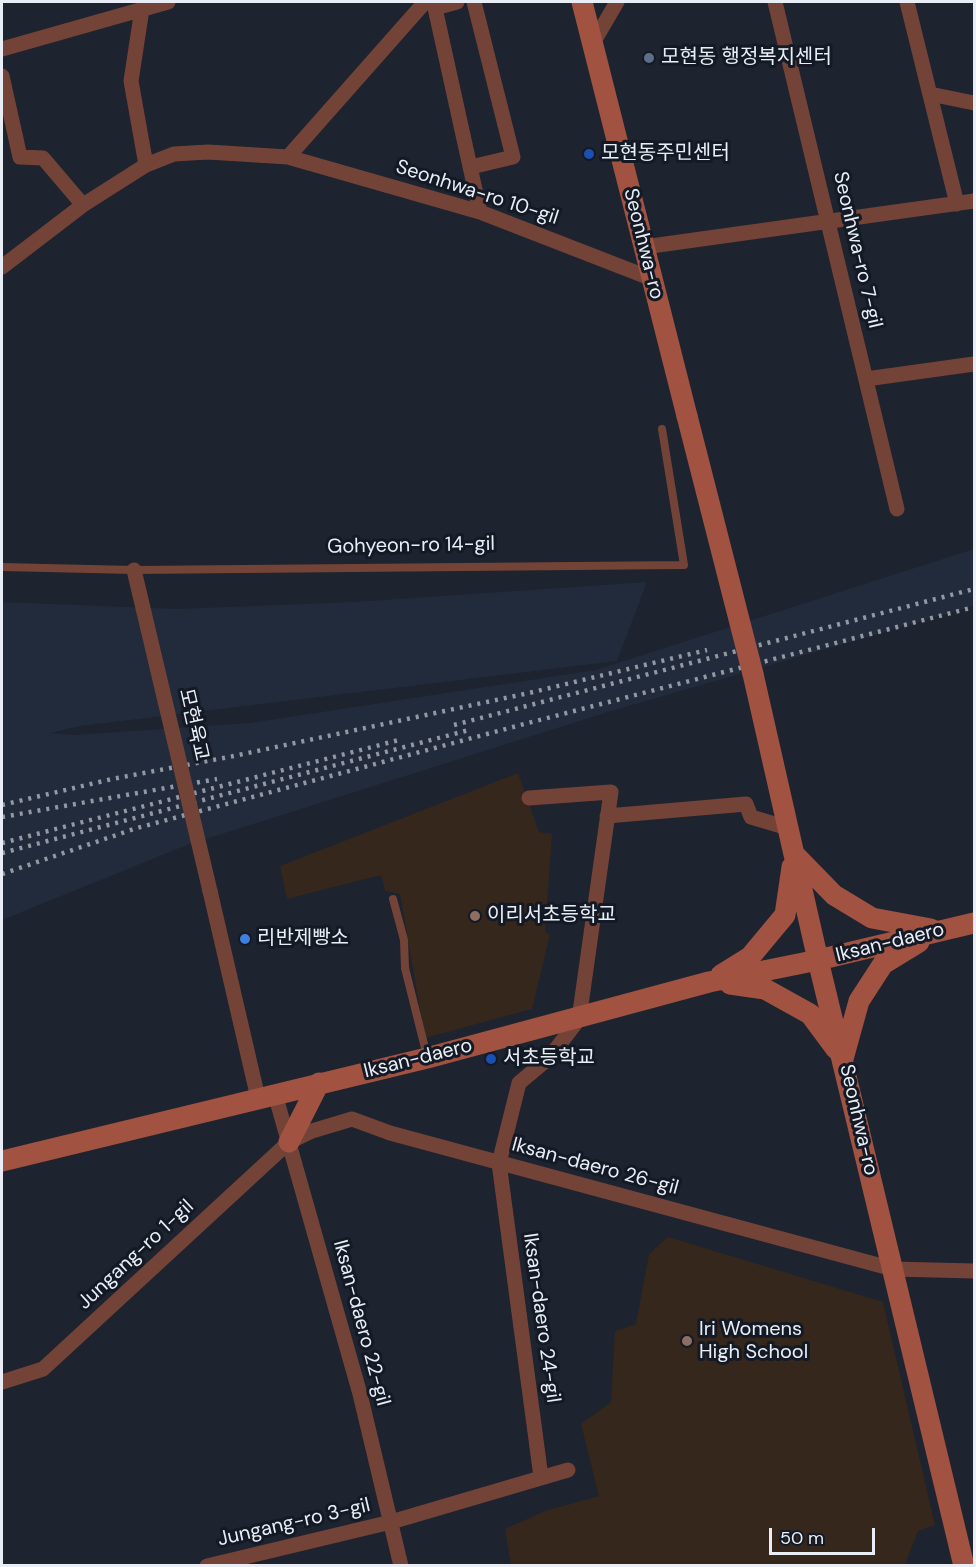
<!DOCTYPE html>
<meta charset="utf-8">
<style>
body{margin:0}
#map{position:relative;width:976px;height:1567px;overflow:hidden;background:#1d232f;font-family:"DM Sans",sans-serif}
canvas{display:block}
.frame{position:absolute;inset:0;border:3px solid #e9eef6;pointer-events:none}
.scale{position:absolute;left:769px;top:1528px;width:106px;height:27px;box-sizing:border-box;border:3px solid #e9eef6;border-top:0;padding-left:8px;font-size:18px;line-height:21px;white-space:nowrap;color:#e9eef6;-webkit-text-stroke:4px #141a25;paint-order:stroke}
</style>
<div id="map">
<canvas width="976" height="1567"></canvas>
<div class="frame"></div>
<div class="scale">50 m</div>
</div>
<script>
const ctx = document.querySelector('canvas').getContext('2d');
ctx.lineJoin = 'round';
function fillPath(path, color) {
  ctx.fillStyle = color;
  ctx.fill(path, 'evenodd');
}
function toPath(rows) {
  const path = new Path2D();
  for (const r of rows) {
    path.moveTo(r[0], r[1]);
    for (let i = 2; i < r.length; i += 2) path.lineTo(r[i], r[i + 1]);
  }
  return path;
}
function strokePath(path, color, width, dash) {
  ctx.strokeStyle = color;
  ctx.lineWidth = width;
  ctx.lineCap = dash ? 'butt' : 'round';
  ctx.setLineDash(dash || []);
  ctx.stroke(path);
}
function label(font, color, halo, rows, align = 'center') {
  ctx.font = font + ' "DM Sans","Noto Sans KR",sans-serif';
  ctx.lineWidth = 6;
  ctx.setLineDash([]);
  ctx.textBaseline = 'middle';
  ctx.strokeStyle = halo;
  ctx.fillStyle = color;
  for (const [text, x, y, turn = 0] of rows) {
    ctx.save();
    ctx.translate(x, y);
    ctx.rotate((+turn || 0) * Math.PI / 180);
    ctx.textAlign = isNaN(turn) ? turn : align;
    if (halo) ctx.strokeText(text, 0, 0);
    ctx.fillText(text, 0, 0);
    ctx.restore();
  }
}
fillPath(toPath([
 [974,549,974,606,608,712,187,845,2,920,2,602,177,609,355,602,647,582,617,661,80,726,50,733,74,735,250,723,596,670]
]), '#222b3c');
fillPath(toPath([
 [518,773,539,832,552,834,545,932,550,935,532,1009,425,1038,400,894,385,891,381,875,287,899,280,866],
 [668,1237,883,1302,935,1525,918,1531,905,1565,511,1565,505,1529,545,1511,599,1496,581,1424,611,1402,615,1331,636,1324,649,1254]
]), '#35271b');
strokePath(toPath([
 [2,567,134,570,684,565,662,429],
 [393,899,404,940,405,968,427,1056]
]), '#744337', 8);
strokePath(toPath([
 [457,2,435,8,480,212],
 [775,2,897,509],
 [907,2,957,204],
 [142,9,131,81,146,165],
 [593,43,617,2],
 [2,49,168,2],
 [2,76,20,157,43,158,83,205],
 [930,94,974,103],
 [288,157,425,2],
 [471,167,513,157,474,2],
 [644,247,974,201],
 [2,267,83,205,146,165,174,154,208,152,288,157,480,212,650,278],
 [866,379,974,364],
 [529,798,611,792,579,1019,549,1058,519,1083,499,1163,541,1477],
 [607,816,746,804,751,817,788,828],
 [210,891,258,1098],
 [275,1094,360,1394,401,1566],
 [2,1382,43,1369,289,1142,312,1131,352,1119,390,1133,893,1269,974,1271],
 [207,1566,391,1522,568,1470]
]), '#744337', 15);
strokePath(toPath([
 [582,2,687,416],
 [753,674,818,960,964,1566],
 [795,855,834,895,872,918,931,929],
 [721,975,750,957,785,915,792,867],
 [730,984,765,989,810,1014,836,1049],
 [843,1059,859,1001,883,964,919,942],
 [289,1142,319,1083],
 [2,1161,427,1058,709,982,818,960,974,923]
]), '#a15240', 21);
strokePath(toPath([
 [454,725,974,589],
 [2,805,112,779,234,756,529,693,707,650],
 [2,817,217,779],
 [2,843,399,740],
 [2,853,469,730],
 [2,874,137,828,528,723,974,607]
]), '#9398a2', 4.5, [3, 6]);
strokePath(toPath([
 [134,570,210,891]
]), '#744337', 15);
strokePath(toPath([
 [687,416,753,674]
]), '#a15240', 21);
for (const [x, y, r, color] of [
 [649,58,6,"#5c6f8a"],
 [589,154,6,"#1a4fb4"],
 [475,916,6,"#8d6e63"],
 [245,939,6,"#3f7fe0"],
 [491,1059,6,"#1a4fb4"],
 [687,1341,6,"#8d6e63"]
]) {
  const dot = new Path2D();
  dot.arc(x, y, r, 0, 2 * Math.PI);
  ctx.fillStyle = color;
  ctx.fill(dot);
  strokePath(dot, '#141a25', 2);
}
label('20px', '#e9eef6', '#141a25', [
 ["모현동 행정복지센터",661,58],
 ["모현동주민센터",601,154],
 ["이리서초등학교",487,916],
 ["리반제빵소",257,939],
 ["서초등학교",503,1059],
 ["Iri Womens",699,1330],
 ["High School",699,1353]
], 'left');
label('20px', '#e9eef6', '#141a25', [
 ["Seonhwa-ro 10-gil",477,193,18],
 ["Seonhwa-ro",643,244,76],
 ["Seonhwa-ro 7-gil",857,250,77],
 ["Gohyeon-ro 14-gil",411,546,-1],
 ["모현육교",193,725,77],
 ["Iksan-daero",890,943,-14],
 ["Iksan-daero",418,1059,-14],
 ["Seonhwa-ro",858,1120,77],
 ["Iksan-daero 26-gil",595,1167,15],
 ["Jungang-ro 1-gil",136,1255,-43],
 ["Iksan-daero 24-gil",541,1318,82],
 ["Iksan-daero 22-gil",361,1323,75],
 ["Jungang-ro 3-gil",294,1523,-13]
]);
</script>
